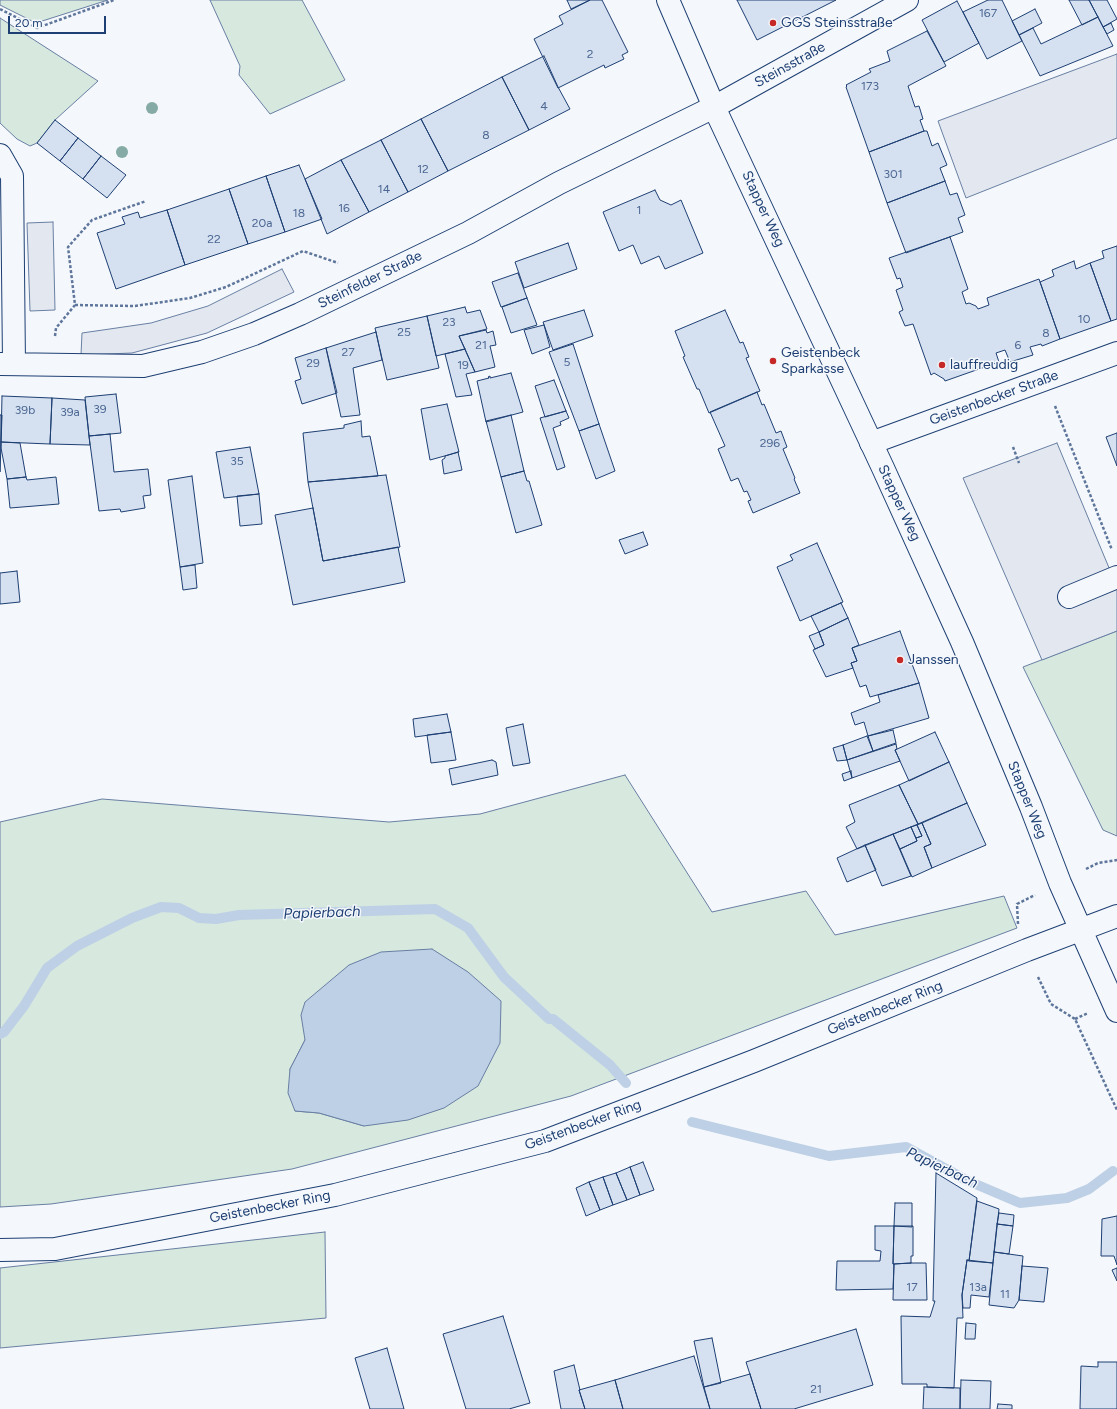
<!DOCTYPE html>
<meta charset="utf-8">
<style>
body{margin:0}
#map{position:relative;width:1117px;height:1409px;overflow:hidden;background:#f4f7fb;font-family:Figtree,sans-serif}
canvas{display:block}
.scale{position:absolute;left:8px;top:16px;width:98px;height:18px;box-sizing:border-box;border:2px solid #1d3f73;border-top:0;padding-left:5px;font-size:12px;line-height:14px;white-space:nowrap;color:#1d3f73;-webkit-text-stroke:3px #f4f7fb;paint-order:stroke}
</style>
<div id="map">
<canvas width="1117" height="1409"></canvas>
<div class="scale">20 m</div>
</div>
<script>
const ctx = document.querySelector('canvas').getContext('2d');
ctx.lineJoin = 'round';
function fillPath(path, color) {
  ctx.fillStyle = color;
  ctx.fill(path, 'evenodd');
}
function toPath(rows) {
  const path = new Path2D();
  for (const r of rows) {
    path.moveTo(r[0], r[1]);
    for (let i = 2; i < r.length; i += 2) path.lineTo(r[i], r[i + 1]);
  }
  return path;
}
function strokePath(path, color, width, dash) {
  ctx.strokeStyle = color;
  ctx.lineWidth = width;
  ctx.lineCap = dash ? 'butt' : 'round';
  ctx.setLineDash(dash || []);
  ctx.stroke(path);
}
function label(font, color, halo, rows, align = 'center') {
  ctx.font = font + ' Figtree,sans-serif';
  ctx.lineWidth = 3;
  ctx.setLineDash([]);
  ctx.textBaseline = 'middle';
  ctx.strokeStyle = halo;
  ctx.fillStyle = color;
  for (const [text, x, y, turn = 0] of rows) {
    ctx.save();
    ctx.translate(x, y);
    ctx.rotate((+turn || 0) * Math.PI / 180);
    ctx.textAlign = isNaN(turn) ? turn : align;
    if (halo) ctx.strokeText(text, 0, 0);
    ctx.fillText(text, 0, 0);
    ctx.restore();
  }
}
const green = toPath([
 [0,0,108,0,36,23,0,5,0,0],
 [210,0,302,0,345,80,270,114,239,75,240,66,210,0],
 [0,18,98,81,55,120,37,143,30,146,17,139,0,123,0,18],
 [1117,631,1117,836,1103,830,1023,667,1117,631],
 [625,775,712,912,806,891,835,935,1004,896,1017,928,571,1096,292,1169,51,1204,0,1207,0,822,102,799,389,822,480,814,625,775],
 [305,1040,364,1126,319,1113,295,1111,290,1069,305,1040],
 [325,1232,326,1318,0,1348,0,1268,325,1232]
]);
fillPath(green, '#d7e8df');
strokePath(green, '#687fa3', 1);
const parking = toPath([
 [1117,54,1117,138,966,198,938,121,1117,54],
 [53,222,55,310,30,311,27,223,53,222],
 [282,269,294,292,207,333,132,353,81,355,82,333,151,323,208,306,282,269],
 [1057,443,1117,587,1117,631,1042,660,963,478,1057,443]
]);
fillPath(parking, '#e3e8f0');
strokePath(parking, '#687fa3', 1);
const water = toPath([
 [432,949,468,972,501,1001,500,1043,478,1086,444,1108,408,1120,364,1126,319,1113,295,1111,288,1093,290,1069,305,1040,301,1015,305,1002,349,965,381,952,432,949]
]);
fillPath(water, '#bed0e5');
strokePath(water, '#687fa3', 1);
strokePath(toPath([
 [0,1034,4,1032,24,1006,47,968,77,946,132,918,161,907,179,908,199,918,216,919,239,915,435,909,468,928,504,977,549,1019,553,1019,610,1065,626,1083],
 [692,1122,829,1156,906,1147,966,1180,1020,1203,1067,1198,1089,1189,1113,1171]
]), '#bed0e5', 10);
const building = toPath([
 [567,0,590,0,571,9,567,0],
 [590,0,602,0,628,52,622,55,624,59,605,68,604,65,558,88,534,39,563,24,559,16,590,0],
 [737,0,836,0,757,40,737,0],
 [988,0,1002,0,1022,41,987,59,963,12,988,0],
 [1069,0,1089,0,1098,17,1082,25,1069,0],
 [1089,0,1107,0,1117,19,1103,27,1089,0],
 [957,1,979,43,944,62,922,20,957,1],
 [1035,9,1042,23,1019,35,1012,21,1035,9],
 [1098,17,1113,46,1040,76,1019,35,1033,28,1041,44,1098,17],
 [1111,23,1114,30,1107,34,1103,27,1111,23],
 [927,31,946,66,908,86,915,107,919,106,923,119,920,120,924,131,869,152,846,87,847,86,846,85,871,72,869,69,890,61,887,51,927,31],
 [544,56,558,87,570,109,529,130,502,77,544,56],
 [502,77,529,130,448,171,421,119,502,77],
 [421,119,448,171,408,192,381,140,421,119],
 [55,120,78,138,60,161,37,143,55,120],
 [924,131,927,131,932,146,938,143,947,165,940,168,945,181,887,203,869,152,924,131],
 [78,138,101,156,83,179,60,161,78,138],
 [381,140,408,192,369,212,341,160,381,140],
 [101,156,126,175,107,198,83,179,101,156],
 [341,160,369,212,327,234,305,179,341,160],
 [299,165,322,219,285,232,266,176,299,165],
 [266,176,285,232,248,244,229,189,266,176],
 [945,181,950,195,957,193,965,215,958,218,963,232,906,253,887,203,945,181],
 [229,189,248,244,185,265,167,210,229,189],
 [655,190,660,200,671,205,681,200,703,253,665,269,659,256,641,264,633,245,619,251,603,212,655,190],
 [167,210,185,265,116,289,97,233,125,224,122,217,138,212,140,218,167,210],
 [950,237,968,289,962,292,966,304,969,303,976,306,978,309,989,305,987,298,1039,279,1060,339,1042,346,1041,344,1030,347,1033,355,1010,362,1005,350,996,353,999,362,945,381,944,379,934,373,931,375,913,324,905,326,899,312,903,310,896,290,903,287,900,278,897,279,889,258,950,237],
 [568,243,577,269,524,288,515,262,568,243],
 [1117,246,1117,319,1111,321,1090,263,1104,258,1102,251,1117,246],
 [1074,261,1076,269,1090,263,1111,321,1060,339,1040,282,1054,276,1052,270,1074,261],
 [518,273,527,298,501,307,492,282,518,273],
 [527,298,537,325,511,333,502,307,527,298],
 [465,307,467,313,480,310,487,329,459,336,465,349,436,356,427,316,465,307],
 [584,310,593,336,553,350,543,322,584,310],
 [725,310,740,343,743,342,749,357,746,358,760,391,709,413,699,389,697,389,683,357,685,356,675,331,725,310],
 [427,316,439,368,387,380,375,328,427,316],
 [544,325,550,347,532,354,524,330,544,325],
 [486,330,487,333,493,331,496,345,490,346,495,367,475,372,459,336,486,330],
 [376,332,382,360,353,368,360,415,341,417,326,348,376,332],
 [573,344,599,424,579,431,549,352,573,344],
 [326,348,337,393,302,404,295,381,301,379,295,358,326,348],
 [465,349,475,372,466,374,472,395,456,397,445,354,465,349],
 [511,373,523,412,486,422,477,381,489,378,488,377,490,376,490,378,511,373],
 [554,380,566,411,545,417,535,386,554,380],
 [757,392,762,405,764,404,776,433,781,431,787,447,783,449,795,478,794,479,800,493,753,513,748,501,751,500,747,491,744,492,738,478,731,481,718,449,725,446,710,412,757,392],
 [116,394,121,433,89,436,85,397,116,394],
 [2,396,52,398,50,444,1,442,2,396],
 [52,398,85,400,90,445,50,444,52,398],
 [447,404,459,452,430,460,421,409,447,404],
 [566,411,569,418,560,422,561,425,553,428,565,467,557,470,540,418,566,411],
 [0,415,2,415,0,472,0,415],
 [511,415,524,471,501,477,486,421,511,415],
 [361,421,362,437,370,436,378,476,308,482,303,433,344,428,344,425,361,421],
 [599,424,615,471,596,479,579,431,599,424],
 [1117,433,1117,466,1106,437,1117,433],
 [110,434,114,472,148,469,151,495,143,496,145,508,121,512,120,509,99,511,89,436,110,434],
 [1,442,20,443,26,477,7,479,1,448,1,442],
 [250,447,259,494,224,498,216,452,250,447],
 [458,452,462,470,444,474,442,460,445,458,445,456,458,452],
 [524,471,527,481,529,481,542,525,516,533,501,477,524,471],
 [386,475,400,547,323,561,308,482,386,475],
 [192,476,203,563,180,567,168,480,192,476],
 [26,477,27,480,56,477,59,504,10,508,7,479,26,477],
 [259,494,262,524,240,526,237,496,259,494],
 [313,508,323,561,398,547,405,582,293,605,275,515,313,508],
 [643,532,648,545,625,554,619,540,643,532],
 [817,543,843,602,800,621,777,567,793,560,790,555,817,543],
 [195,565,197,588,183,590,180,567,195,565],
 [17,571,20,602,0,604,0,573,17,571],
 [841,603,848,618,819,632,811,616,841,603],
 [848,618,859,645,852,648,857,661,851,663,853,668,826,677,813,650,824,645,819,632,848,618],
 [900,631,919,683,870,697,866,685,860,687,851,663,857,661,852,648,900,631],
 [819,632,824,645,815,649,809,636,819,632],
 [919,683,929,718,868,736,864,722,855,725,851,713,880,702,878,695,919,683],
 [447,714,451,732,415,737,413,719,447,714],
 [523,724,530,763,513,766,506,728,523,724],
 [893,730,896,743,873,751,868,736,893,730],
 [451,732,456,760,431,763,427,735,451,732],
 [935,732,949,762,909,781,895,750,935,732],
 [867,736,873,751,847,760,843,745,867,736],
 [896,744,897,749,895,750,900,761,852,778,847,760,896,744],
 [843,745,847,760,837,761,833,748,843,745],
 [492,760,496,762,498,775,452,785,449,769,492,760],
 [949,762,967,803,918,824,899,785,949,762],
 [851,771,852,778,844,781,842,774,851,771],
 [899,785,918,824,857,849,846,827,855,822,849,805,899,785],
 [967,803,986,845,932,868,924,847,931,844,922,823,967,803],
 [922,823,931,844,924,847,932,868,912,877,900,849,917,841,916,838,922,836,917,825,922,823],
 [917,825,922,836,916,838,911,827,917,825],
 [911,827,917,841,900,849,893,834,911,827],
 [893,834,911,876,882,886,865,845,893,834],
 [865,845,876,870,847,882,837,858,865,845],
 [643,1162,654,1190,640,1195,630,1167,643,1162],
 [630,1167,640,1195,627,1200,616,1173,630,1167],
 [616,1173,627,1200,613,1205,603,1177,616,1173],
 [936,1173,977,1198,969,1261,967,1260,962,1295,963,1318,957,1318,954,1388,927,1387,927,1384,902,1384,901,1316,930,1317,935,1301,933,1301,936,1173],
 [603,1177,613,1205,600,1210,589,1182,603,1177],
 [589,1182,600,1210,586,1216,576,1188,589,1182],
 [977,1201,999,1209,993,1263,969,1261,977,1201],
 [895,1203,912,1203,912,1227,894,1226,895,1203],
 [999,1213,1014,1215,1013,1226,997,1224,999,1213],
 [1117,1216,1117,1265,1114,1256,1101,1256,1102,1219,1117,1216],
 [997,1224,1013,1226,1009,1254,994,1252,997,1224],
 [875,1226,894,1226,893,1264,894,1264,893,1289,836,1290,837,1261,880,1261,881,1251,875,1250,875,1226],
 [894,1226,913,1226,913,1256,911,1256,911,1263,893,1264,894,1226],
 [994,1252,1023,1256,1019,1300,1014,1308,989,1305,994,1252],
 [967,1260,993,1263,989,1297,971,1295,970,1308,963,1308,962,1295,967,1260],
 [911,1263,926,1263,927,1300,893,1300,894,1264,911,1263],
 [1022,1266,1048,1268,1044,1302,1019,1300,1022,1266],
 [1117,1268,1117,1281,1112,1270,1117,1268],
 [503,1316,530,1403,509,1409,466,1409,443,1334,503,1316],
 [966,1323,976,1324,975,1339,965,1339,966,1323],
 [856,1329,873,1385,794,1409,761,1409,746,1362,856,1329],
 [712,1338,721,1383,704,1387,694,1341,712,1338],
 [387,1348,404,1409,370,1409,355,1358,387,1348],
 [694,1356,710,1409,623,1409,615,1380,694,1356],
 [1098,1362,1117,1362,1117,1409,1080,1409,1081,1366,1098,1367,1098,1362],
 [574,1365,580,1390,579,1390,585,1409,561,1409,554,1371,574,1365],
 [750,1374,761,1409,710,1409,704,1387,750,1374],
 [615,1380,623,1409,585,1409,579,1390,615,1380],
 [961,1380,991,1381,990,1409,960,1409,961,1380],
 [924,1387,960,1388,960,1409,923,1409,924,1387],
 [998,1404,1012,1405,1012,1409,997,1409,998,1404]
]);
fillPath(building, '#d5e0f0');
strokePath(building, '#1d3f73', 1);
const minor = toPath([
 [0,155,12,176,14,364],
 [0,364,143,366,202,352,254,334,300,314,468,233,559,183,714,107,907,0],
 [871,443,1117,353],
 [1069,597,1117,577]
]);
const major = toPath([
 [668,0,714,107,883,468,962,642,1031,807,1060,883,1117,1011],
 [0,1250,55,1249,335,1195,545,1141,754,1061,1027,950,1117,916]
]);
strokePath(minor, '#1d3f73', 24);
strokePath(major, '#1d3f73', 24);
strokePath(toPath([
 [0,9,37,28,114,0],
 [75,305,135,306,190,298,226,287,303,251,338,263],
 [55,336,56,328,75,305,68,247,92,220,146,201],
 [1055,406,1112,550],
 [1013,447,1019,463],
 [1086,869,1098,863,1117,860],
 [1018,924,1017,904,1035,895],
 [1038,977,1051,1004,1075,1019,1117,1110],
 [1075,1019,1088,1013]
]), '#5e769c', 2.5, [3, 2]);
strokePath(minor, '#f4f7fb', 22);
strokePath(major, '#f4f7fb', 22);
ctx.fillStyle = '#86aba6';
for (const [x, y] of [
 [152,108],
 [122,152]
]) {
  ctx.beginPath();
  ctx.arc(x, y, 6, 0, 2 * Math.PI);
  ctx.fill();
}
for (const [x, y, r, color] of [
 [773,23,4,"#c62828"],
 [773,361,4,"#c62828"],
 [942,365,4,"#c62828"],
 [900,660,4,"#c62828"]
]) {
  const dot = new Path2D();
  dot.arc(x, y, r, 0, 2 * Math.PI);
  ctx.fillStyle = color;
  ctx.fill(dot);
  strokePath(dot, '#f4f7fb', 1.5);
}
label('12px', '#4b6792', null, [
 ["167",988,13],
 ["2",590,54],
 ["173",870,86],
 ["4",544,106],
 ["8",486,135],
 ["12",423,169],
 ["301",893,174],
 ["14",384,189],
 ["16",344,208],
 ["1",639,210],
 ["18",299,213],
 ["20a",262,223],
 ["22",214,239],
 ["10",1084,319],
 ["23",449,322],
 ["25",404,332],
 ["8",1046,333],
 ["21",481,345],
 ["6",1018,345],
 ["27",348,352],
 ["5",567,362],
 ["29",313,363],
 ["19",463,365],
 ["39",100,409],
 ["39b",25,410],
 ["39a",70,412],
 ["296",770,443],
 ["35",237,461],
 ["17",912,1287],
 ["13a",978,1287],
 ["11",1005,1294],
 ["21",816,1389]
]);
label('14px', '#1d3f73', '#f4f7fb', [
 ["GGS Steinsstraße",781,23],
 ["Geistenbeck",781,353],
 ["Sparkasse",781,369],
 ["lauffreudig",950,365],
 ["Janssen",908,660]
], 'left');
label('14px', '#1d3f73', '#f4f7fb', [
 ["Steinsstraße",790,65,-29],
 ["Stapper Weg",763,209,65],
 ["Steinfelder Straße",370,280,-26],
 ["Geistenbecker Straße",994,398,-20],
 ["Stapper Weg",899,503,65],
 ["Stapper Weg",1027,800,68],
 ["Geistenbecker Ring",885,1008,-22],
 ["Geistenbecker Ring",583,1125,-20],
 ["Geistenbecker Ring",270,1207,-11]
]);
label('italic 15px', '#1d3f73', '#f4f7fb', [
 ["Papierbach",322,913,-2],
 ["Papierbach",942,1168,25]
]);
</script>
